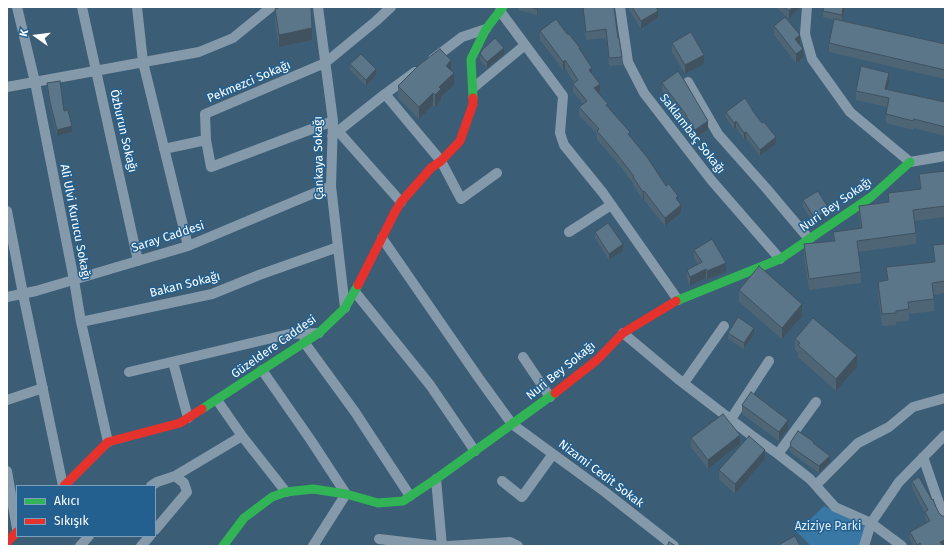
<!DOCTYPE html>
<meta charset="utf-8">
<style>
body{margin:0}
#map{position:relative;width:952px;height:553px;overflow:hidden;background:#3c5d76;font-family:"Fira Sans",sans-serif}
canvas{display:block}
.frame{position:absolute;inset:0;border:8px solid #fff;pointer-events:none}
.legend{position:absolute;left:16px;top:485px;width:140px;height:52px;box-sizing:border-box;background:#24608f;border:1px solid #7ca0bc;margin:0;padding:5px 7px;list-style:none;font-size:12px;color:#fff}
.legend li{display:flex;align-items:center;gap:8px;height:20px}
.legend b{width:20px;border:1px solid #7ca0bc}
.north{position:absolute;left:16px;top:16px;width:40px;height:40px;-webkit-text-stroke:3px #24608f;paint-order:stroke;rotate:284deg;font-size:11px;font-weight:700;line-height:16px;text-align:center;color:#fff}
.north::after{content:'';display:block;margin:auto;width:14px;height:18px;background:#fff;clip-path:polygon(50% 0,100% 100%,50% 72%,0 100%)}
</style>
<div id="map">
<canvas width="952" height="553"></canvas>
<div class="frame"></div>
<ul class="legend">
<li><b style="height:5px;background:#30b455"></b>Akıcı</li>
<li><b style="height:5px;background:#e5322d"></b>Sıkışık</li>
</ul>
<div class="north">K</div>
</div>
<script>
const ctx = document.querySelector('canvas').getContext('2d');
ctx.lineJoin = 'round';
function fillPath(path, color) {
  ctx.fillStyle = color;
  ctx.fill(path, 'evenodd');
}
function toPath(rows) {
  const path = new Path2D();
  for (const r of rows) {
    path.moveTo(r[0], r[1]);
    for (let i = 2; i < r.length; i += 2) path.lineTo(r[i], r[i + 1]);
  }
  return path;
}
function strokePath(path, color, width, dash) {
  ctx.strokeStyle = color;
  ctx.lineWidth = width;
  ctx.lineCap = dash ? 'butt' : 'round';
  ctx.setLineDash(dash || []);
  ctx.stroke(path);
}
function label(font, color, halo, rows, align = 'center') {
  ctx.font = font + ' "Fira Sans",sans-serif';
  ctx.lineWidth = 3;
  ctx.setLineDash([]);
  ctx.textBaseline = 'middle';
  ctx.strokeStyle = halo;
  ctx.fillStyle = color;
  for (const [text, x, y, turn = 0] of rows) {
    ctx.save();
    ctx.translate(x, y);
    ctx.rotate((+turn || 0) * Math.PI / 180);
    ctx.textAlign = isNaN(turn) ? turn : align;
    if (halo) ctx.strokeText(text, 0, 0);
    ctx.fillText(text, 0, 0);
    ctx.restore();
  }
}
fillPath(toPath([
 [824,506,866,527,860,546,811,546,797,532]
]), '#3977a5');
strokePath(toPath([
 [17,7,35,82,74,280,81,322,108,442],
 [82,7,138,261],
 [137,7,143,62,188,246],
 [318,7,333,121,331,186,345,308],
 [620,7,628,62,644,93,712,181,780,259],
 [807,7,805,34,812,59,850,112,910,162,945,156],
 [500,11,563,96,560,133,564,145,603,193,678,300],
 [433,59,462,37,486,29],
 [688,82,718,134,766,188,809,239],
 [7,87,199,52,233,38,271,7],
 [473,88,525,45],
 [385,94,441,161,461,199,497,173],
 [333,121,211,167,206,140,205,114,325,63,376,21,391,7],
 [338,131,401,202],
 [332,136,385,94,415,72],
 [164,149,206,140],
 [7,211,23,294,63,486],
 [569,232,611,205],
 [382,238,478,377,512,424,605,492,674,546],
 [355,292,430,385,475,451],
 [7,297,36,291,188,246,331,186],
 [81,322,212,294,259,275,338,247],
 [623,333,678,379,751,435,778,454,810,479,835,507,871,523,902,546],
 [304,342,355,412,410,496],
 [523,357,550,397],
 [173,362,188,418],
 [262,370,310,439,346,494,313,546],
 [129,372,289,334,319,333],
 [684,383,724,326],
 [7,400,43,388],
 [731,419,769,361],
 [242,436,286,492],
 [778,454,816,402],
 [923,457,942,512,945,517],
 [7,471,17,529],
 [175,476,242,436,217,400],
 [436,479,442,546],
 [502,481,522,497,553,454],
 [816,485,858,443,889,427,913,407,945,398],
 [151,486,157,482,175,476,184,483,187,492,155,530],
 [379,539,439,546],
 [80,546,89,536],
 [141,546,150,536],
 [448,546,510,542,518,546],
 [864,546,871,523,899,482,945,435]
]), '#8499aa', 10);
strokePath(toPath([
 [473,98,471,59,486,29,503,7],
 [676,301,780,259,871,197,910,162],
 [202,409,319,333,345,308,358,285],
 [223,546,244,518,272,497,286,492,313,489,346,494,378,503,403,501,436,479,555,393]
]), '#30b455', 9);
strokePath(toPath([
 [358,285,395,212,401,202,431,168,441,161,460,141,473,104,473,98],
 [555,393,597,360,623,333,676,301],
 [64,486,108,442,180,423,202,409],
 [7,542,17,532]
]), '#e5322d', 9);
fillPath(toPath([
 [518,7,539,7,537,15,518,10],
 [583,7,614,7,618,38,622,57,622,65,609,66,606,38,586,40],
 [629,7,656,7,658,18,641,29,629,10],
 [776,7,800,7,789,19],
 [824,7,845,7,842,21,945,44,945,79,829,52,829,43,834,20,823,17,823,11],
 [275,9,312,40,279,47,275,21],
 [774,26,800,44,799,45,803,58,796,63,774,35],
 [540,31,567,34,580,50,592,73,600,92,599,93,608,107,630,136,666,186,678,201,681,213,665,226,644,200,643,200,633,185,633,183,615,160,597,140,597,134,579,115,579,107,583,104,573,92,573,84,574,83,565,68,563,70,540,40],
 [672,43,704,64,685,74,672,52],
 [480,54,504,54,487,68,480,60],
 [350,64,376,75,366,86,350,70],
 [451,71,454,85,441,97,441,101,435,107,433,105,419,119,398,98,398,86],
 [889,82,887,89,945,102,945,136,914,128,913,130,886,123,886,114,887,107,856,100,856,91],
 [47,83,64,111,72,132,57,136,50,108,47,89],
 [662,83,708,129,695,138,686,124,686,123,662,91],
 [752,111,776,144,760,156,746,138,744,139,736,128,734,129,726,118,726,112],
 [945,171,945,217,914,221,916,233,916,244,858,252,861,272,861,283,809,290,804,256,804,244,833,241,833,232,861,229,859,217,859,206,888,202,888,193,920,189,919,174],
 [803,200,829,215,815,225,803,207],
 [595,232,623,251,609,260,595,238],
 [945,244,945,293,934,295,934,311,909,314,909,321,896,322,896,325,882,326,878,293,878,282,887,281,886,267,934,262,933,245],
 [694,250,726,272,707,279,706,278,690,286,687,278,687,270,698,264,694,258],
 [739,290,802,316,782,339,739,302],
 [728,333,754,334,744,349,728,339],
 [795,339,857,367,836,391,798,357,798,353,795,350],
 [742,405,788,429,779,441,742,414],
 [691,438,740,444,708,469,691,447],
 [790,443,814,444,830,462,819,473,790,452],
 [765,459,735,494,719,479,719,470],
 [919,477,945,546,913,546,910,539,910,532,927,522,925,519,925,513,912,488,912,481]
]), '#4e6576');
fillPath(toPath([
 [537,7,539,7,537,15],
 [793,7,800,7,789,19,789,11],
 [843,7,845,7,842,21,842,15],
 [658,11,658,18,641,29,641,21],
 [312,28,312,40,279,47,279,35],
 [800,35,800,44,795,48,795,39],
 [504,48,504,54,487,68,487,62],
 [803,49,803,58,796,63,796,54],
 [704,55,704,64,685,74,685,65],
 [451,60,451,72,446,66],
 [565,60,565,68,563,70,563,62],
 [592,68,592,76,589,70],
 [376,69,376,75,366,86,366,80],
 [454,73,454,85,441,97,441,101,435,107,435,95,439,87],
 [889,73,889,82,885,98,885,89],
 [600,84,600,92,594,97,594,88],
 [433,93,433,105,419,119,419,107],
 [708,121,708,129,695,138,695,130],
 [736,121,736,128,734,129,734,123],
 [72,126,72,132,57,136,57,130],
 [746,132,746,138,744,139,744,133],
 [776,137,776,144,760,156,760,150],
 [644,191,644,200,643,200,643,192],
 [678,196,678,204,676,198],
 [681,205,681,213,665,226,665,218],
 [829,209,829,215,815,225,815,219],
 [623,244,623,251,609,260,609,254],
 [726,263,726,272,707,279,707,271],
 [706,269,706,278,690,286,690,277],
 [802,304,802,316,782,339,782,328],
 [754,328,754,334,744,349,744,343],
 [857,355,857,367,836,391,836,379],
 [788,420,788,429,779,441,779,432],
 [740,435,740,444,708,469,708,460],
 [765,450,765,459,735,494,735,484],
 [830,456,830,462,819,473,819,466],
 [945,540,945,546,940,546,940,542]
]), '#405260');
const building = toPath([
 [281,7,311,7,312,28,279,35,275,9,281,7],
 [529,7,537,7,537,9,529,7],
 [583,7,614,7,618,38,619,38,622,57,609,58,606,29,586,32,583,7],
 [632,7,656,7,658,11,641,21,632,7],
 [785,7,793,7,789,11,785,7],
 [824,7,843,7,842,15,823,11,824,7],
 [785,17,800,35,795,39,803,49,796,54,774,26,785,17],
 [556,19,567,34,569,34,580,48,579,48,592,68,589,70,600,84,594,88,608,104,606,105,630,132,628,134,647,157,666,186,669,184,678,196,676,198,681,205,665,218,644,191,643,192,633,177,634,176,615,152,597,131,599,129,579,107,587,101,573,84,578,80,565,60,563,62,540,31,556,19],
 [834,19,945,44,945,70,829,43,834,19],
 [691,32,704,55,685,65,672,43,691,32],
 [495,38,504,48,487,62,480,54,482,50,495,38],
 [440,49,451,60,446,66,454,73,439,87,441,89,435,95,433,93,419,107,398,86,419,65,440,49],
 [361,54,376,69,366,80,350,64,361,54],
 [861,66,889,73,885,89,945,102,945,127,914,119,913,121,886,114,889,98,856,91,861,66],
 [678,71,684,80,708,121,695,130,686,116,687,116,662,83,678,71],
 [60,81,64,111,68,110,72,126,57,130,50,102,47,83,60,81],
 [745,98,752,109,752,110,762,123,764,122,776,137,760,150,746,132,744,133,736,121,734,123,726,112,745,98],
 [945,171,945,206,913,210,916,233,857,241,861,272,809,279,804,244,835,241,833,232,862,228,859,206,889,202,888,193,921,189,919,174,945,171],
 [818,191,829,209,815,219,803,200,818,191],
 [608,223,623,244,609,254,595,232,608,223],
 [712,239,726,263,707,271,706,269,690,277,687,270,702,262,694,250,712,239],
 [945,244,945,281,932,283,934,299,908,302,909,309,896,311,896,313,882,314,878,282,888,280,886,267,935,262,933,245,945,244],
 [759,266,802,304,782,328,739,290,759,266],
 [738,317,754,328,744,343,728,333,738,317],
 [813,318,857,355,836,379,798,345,800,343,795,339,813,318],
 [751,392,788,420,779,432,742,405,751,392],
 [723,414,740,435,708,460,691,438,723,414],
 [798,431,814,442,813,443,830,456,819,466,790,446,791,444,790,443,798,431],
 [749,436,765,450,735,484,719,470,749,436],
 [919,477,932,500,933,499,936,507,939,513,942,516,945,516,945,540,940,542,943,546,921,546,920,543,917,545,910,532,930,521,925,512,928,510,912,481,919,477],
 [795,536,800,546,781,546,780,544,795,536],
 [669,542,676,546,667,546,669,542]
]);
fillPath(building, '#5b7589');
strokePath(building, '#405260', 1);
label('12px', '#fff', '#24608f', [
 ["Pekmezci Sokağı",249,82,-23],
 ["Özburun Sokağı",123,131,77],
 ["Saklambaç Sokağı",692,134,52],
 ["Çankaya Sokağı",319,158,-91],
 ["Nuri Bey Sokağı",836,205,-35],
 ["Ali Ulvi Kurucu Sokağı",75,222,79],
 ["Saray Caddesi",168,237,-18],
 ["Bakan Sokağı",185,285,-14],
 ["Güzeldere Caddesi",274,347,-35],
 ["Nuri Bey Sokağı",561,371,-39],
 ["Nizami Cedit Sokak",601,474,37]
]);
label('12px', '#daecf9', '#24608f', [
 ["Aziziye Parki",828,527]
]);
</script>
